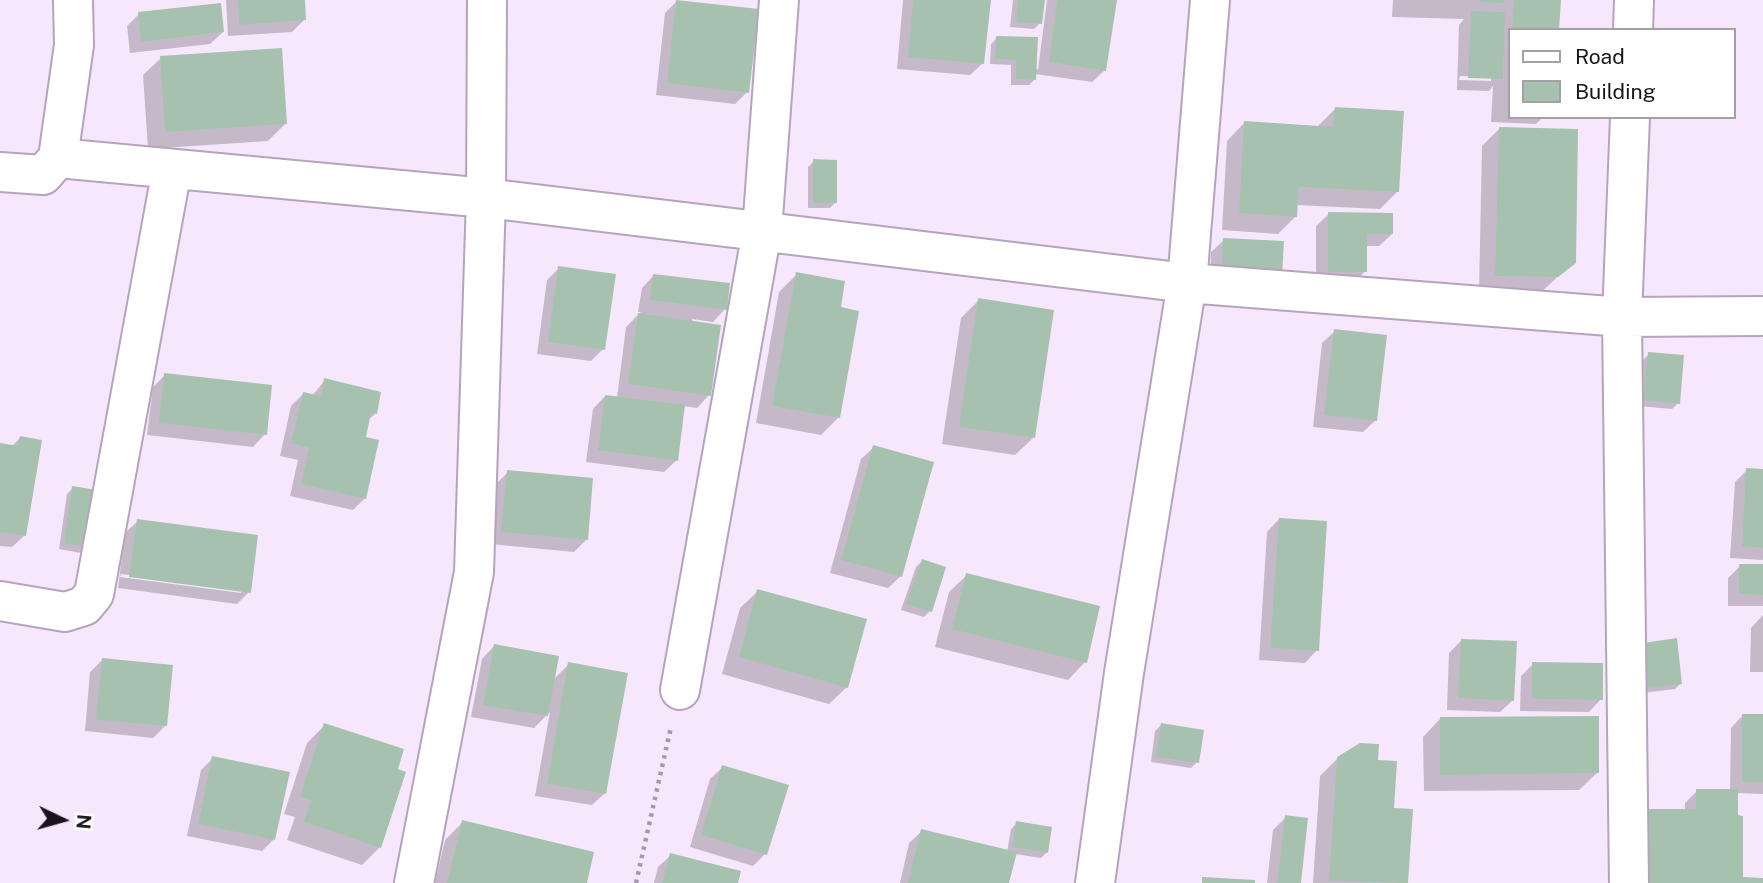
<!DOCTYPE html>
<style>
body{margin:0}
#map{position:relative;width:1763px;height:883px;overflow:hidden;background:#f7e7fc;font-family:"Public Sans",sans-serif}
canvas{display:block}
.legend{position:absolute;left:1508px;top:28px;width:228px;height:91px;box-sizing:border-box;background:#fff;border:2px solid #a3a1a4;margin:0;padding:9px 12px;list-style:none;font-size:21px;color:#1a131c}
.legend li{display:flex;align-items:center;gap:14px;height:35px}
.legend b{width:35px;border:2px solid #a3a1a4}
.north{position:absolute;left:28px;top:785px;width:70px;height:70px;-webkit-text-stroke:5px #fff;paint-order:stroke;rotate:95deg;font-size:19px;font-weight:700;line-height:28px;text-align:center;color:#1a131c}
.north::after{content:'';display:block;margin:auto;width:24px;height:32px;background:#1a131c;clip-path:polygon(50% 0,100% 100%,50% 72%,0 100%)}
</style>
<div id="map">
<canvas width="1763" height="883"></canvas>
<ul class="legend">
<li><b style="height:9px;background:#fff"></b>Road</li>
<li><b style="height:19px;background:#a6c2af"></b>Building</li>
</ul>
<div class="north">N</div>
</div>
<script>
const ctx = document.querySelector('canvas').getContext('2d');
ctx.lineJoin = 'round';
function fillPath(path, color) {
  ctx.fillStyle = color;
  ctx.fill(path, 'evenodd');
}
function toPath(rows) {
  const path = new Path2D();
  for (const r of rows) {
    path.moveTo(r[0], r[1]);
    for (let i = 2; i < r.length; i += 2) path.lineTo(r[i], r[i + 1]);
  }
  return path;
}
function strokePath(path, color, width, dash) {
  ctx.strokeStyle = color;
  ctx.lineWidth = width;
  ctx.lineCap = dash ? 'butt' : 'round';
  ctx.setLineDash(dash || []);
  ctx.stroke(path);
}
fillPath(toPath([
 [226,0,303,0,305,19,292,32,228,36],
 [903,0,989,0,983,63,970,75,897,69],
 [1013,0,1043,0,1040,23,1034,29,1010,27],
 [1047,0,1115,0,1105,70,1092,82,1035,74,1035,79,1029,85,1011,85,1011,65,990,64,991,44,997,38,1038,70],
 [1393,0,1559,0,1558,30,1509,30,1509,117,1543,117,1536,124,1491,122,1493,86,1489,91,1457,90,1459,25,1464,19,1392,17],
 [1460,76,1491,77,1491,81,1459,80],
 [677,1,747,92,735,104,656,95,665,13],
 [139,14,223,32,210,44,130,53,127,26],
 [161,58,286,123,268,141,148,149,143,75],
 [1336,108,1398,191,1380,209,1296,205,1296,216,1278,234,1222,230,1227,141,1244,123,1318,126],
 [1500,128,1574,262,1539,294,1479,292,1482,146],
 [814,161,836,202,830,208,808,208,808,167],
 [1329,214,1392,234,1379,246,1366,246,1365,271,1353,284,1316,284,1316,226],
 [1224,240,1282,242,1210,285,1211,252],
 [559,268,603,349,591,361,537,354,547,280],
 [797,274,839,309,839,417,821,435,756,423,779,292],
 [654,275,725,309,713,322,692,319,709,395,697,408,683,406,677,460,664,472,586,462,593,409,605,396,617,398,626,327,641,312,638,312,642,288],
 [979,300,1033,438,1015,455,942,444,961,318],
 [1335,331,1376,420,1363,432,1313,427,1322,343],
 [1649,354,1678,403,1672,409,1638,406,1643,360],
 [165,375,265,434,253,447,147,435,153,387],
 [325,380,375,414,367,421,363,438,365,498,353,510,290,496,298,460,280,456,291,406,303,394,312,396],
 [20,438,25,535,12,547,0,546,0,445,11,447],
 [874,447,901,576,888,588,830,573,861,459],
 [1747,470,1763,471,1763,560,1730,558,1735,482],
 [508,472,586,540,574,552,490,544,496,484],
 [73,488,87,547,81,553,59,549,67,494],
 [1279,519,1317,650,1305,663,1259,660,1267,532],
 [138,521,249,592,237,604,118,588,125,533],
 [121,574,241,590,241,593,120,577],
 [922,561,944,568,930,611,924,617,901,610,916,567],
 [1740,566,1763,566,1763,606,1728,606,1728,578],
 [967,575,1085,662,1068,680,935,647,949,592],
 [758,591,847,687,829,704,722,674,740,608],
 [1763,615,1763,672,1750,672,1751,628],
 [1461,641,1513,700,1500,712,1447,710,1449,653],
 [494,646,553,680,569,664,605,793,592,805,535,796,550,712,534,728,471,717,482,659],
 [1638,651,1681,683,1675,689,1643,693],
 [102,660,165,726,153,738,85,731,90,672],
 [1533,664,1601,699,1589,712,1520,711,1521,676],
 [1743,715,1763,716,1763,794,1736,793,1741,879,1763,880,1763,883,1635,883,1685,810,1685,803,1697,791,1730,791,1731,728],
 [1440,719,1597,773,1579,790,1424,791,1423,737],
 [325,725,395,771,404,773,379,848,362,865,287,840,295,817,284,814,307,743],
 [1161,725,1197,762,1191,768,1151,762,1155,731],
 [213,758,274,839,262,851,187,836,201,770],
 [1338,758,1377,761,1392,809,1411,810,1407,883,1313,883,1320,776],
 [723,767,765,854,753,866,690,847,710,779],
 [1286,817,1299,883,1267,883,1273,830],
 [463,822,585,883,435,883,445,840],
 [1017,823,1047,852,1041,858,1015,854,1007,883,900,883,909,843,922,831,1007,852,1011,829],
 [671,855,736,883,654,883,658,867]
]), '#0003');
fillPath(toPath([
 [238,0,305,0,306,20,239,25],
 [676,0,759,9,749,93,667,83],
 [913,0,991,0,984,64,908,57],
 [1018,0,1045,0,1042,24,1016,22],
 [1057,0,1117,0,1106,71,1049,62],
 [1480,0,1504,0,1504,3,1480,2],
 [1514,0,1561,0,1559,30,1512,30],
 [221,3,224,32,141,42,138,12],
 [1471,11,1505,12,1503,79,1468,78],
 [996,36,1038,37,1036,80,1016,79,1016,60,995,59],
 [282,48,287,124,165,132,160,56],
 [1335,107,1404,111,1399,192,1299,187,1297,217,1239,213,1244,121,1333,127],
 [1499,127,1578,129,1576,263,1558,277,1495,276],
 [813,159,837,160,837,203,813,203],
 [1328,212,1393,213,1393,234,1367,234,1367,272,1328,272],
 [1223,238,1284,241,1282,277,1221,274],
 [558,266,616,274,605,350,548,342],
 [796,272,845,281,841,307,859,311,840,418,772,406],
 [653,274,730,283,727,310,650,300],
 [978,298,1054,310,1035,438,959,427],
 [638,313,721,325,711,396,628,384],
 [1334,329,1387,335,1377,421,1324,415],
 [1648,352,1684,355,1680,404,1643,400],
 [164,373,272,385,267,435,159,423],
 [324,378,381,392,377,414,371,413,366,437,379,440,366,499,301,484,309,448,291,443,303,392,321,396],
 [605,395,685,405,678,461,598,450],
 [20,436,42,440,26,536,0,532,0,443,18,446],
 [873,445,934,462,902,577,841,560],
 [1746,468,1763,469,1763,548,1742,546],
 [507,470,593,478,588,540,501,532],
 [72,486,97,490,89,548,64,543],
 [1279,518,1327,521,1319,651,1270,648],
 [137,519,258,535,251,593,129,577],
 [922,559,946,567,932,612,906,604],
 [1739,564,1763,564,1763,595,1739,594],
 [966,573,1100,606,1087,663,952,629],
 [757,589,867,619,848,688,739,657],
 [1677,638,1682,684,1648,688,1643,643],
 [1461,639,1517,641,1514,701,1458,698],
 [494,644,559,656,548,716,483,705],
 [102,658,173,665,167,726,96,720],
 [568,662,628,673,606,794,547,784],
 [1532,662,1603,663,1603,700,1532,699],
 [1742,714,1763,714,1763,782,1742,782],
 [1599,716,1599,773,1440,775,1440,717],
 [324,723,404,749,398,769,406,772,381,848,304,822,311,800,300,796],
 [1161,723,1204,730,1199,763,1156,757],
 [1360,743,1379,744,1378,760,1397,761,1394,808,1413,809,1408,883,1329,881,1337,757],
 [212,756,290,772,275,840,198,824],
 [722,765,789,785,767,855,701,835],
 [1696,789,1738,789,1738,815,1743,816,1743,877,1763,878,1763,883,1647,883,1647,809,1696,809],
 [1285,815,1308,818,1301,883,1277,883],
 [462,820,594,852,587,883,447,883],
 [1016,821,1052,827,1048,853,1012,847],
 [921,829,1017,852,1009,883,908,883],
 [670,853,741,871,738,883,662,883],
 [1202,877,1255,880,1255,883,1202,883]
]), '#a6c2af');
const minor = toPath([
 [1633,30,1634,0],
 [58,158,486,198,1187,283,1622,317,1763,316],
 [0,172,43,175,58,158,74,45,73,0],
 [0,601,65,612,84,606,94,594,172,169],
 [680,690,762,231,779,0],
 [414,883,474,572,486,198,487,0],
 [1095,883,1124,673,1187,283,1210,0],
 [1629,883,1622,317,1630,117]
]);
strokePath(minor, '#b6a3bc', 42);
strokePath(toPath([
 [636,883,671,727]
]), '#a598a9', 4.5, [3.5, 5]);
strokePath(minor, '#fff', 38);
</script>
